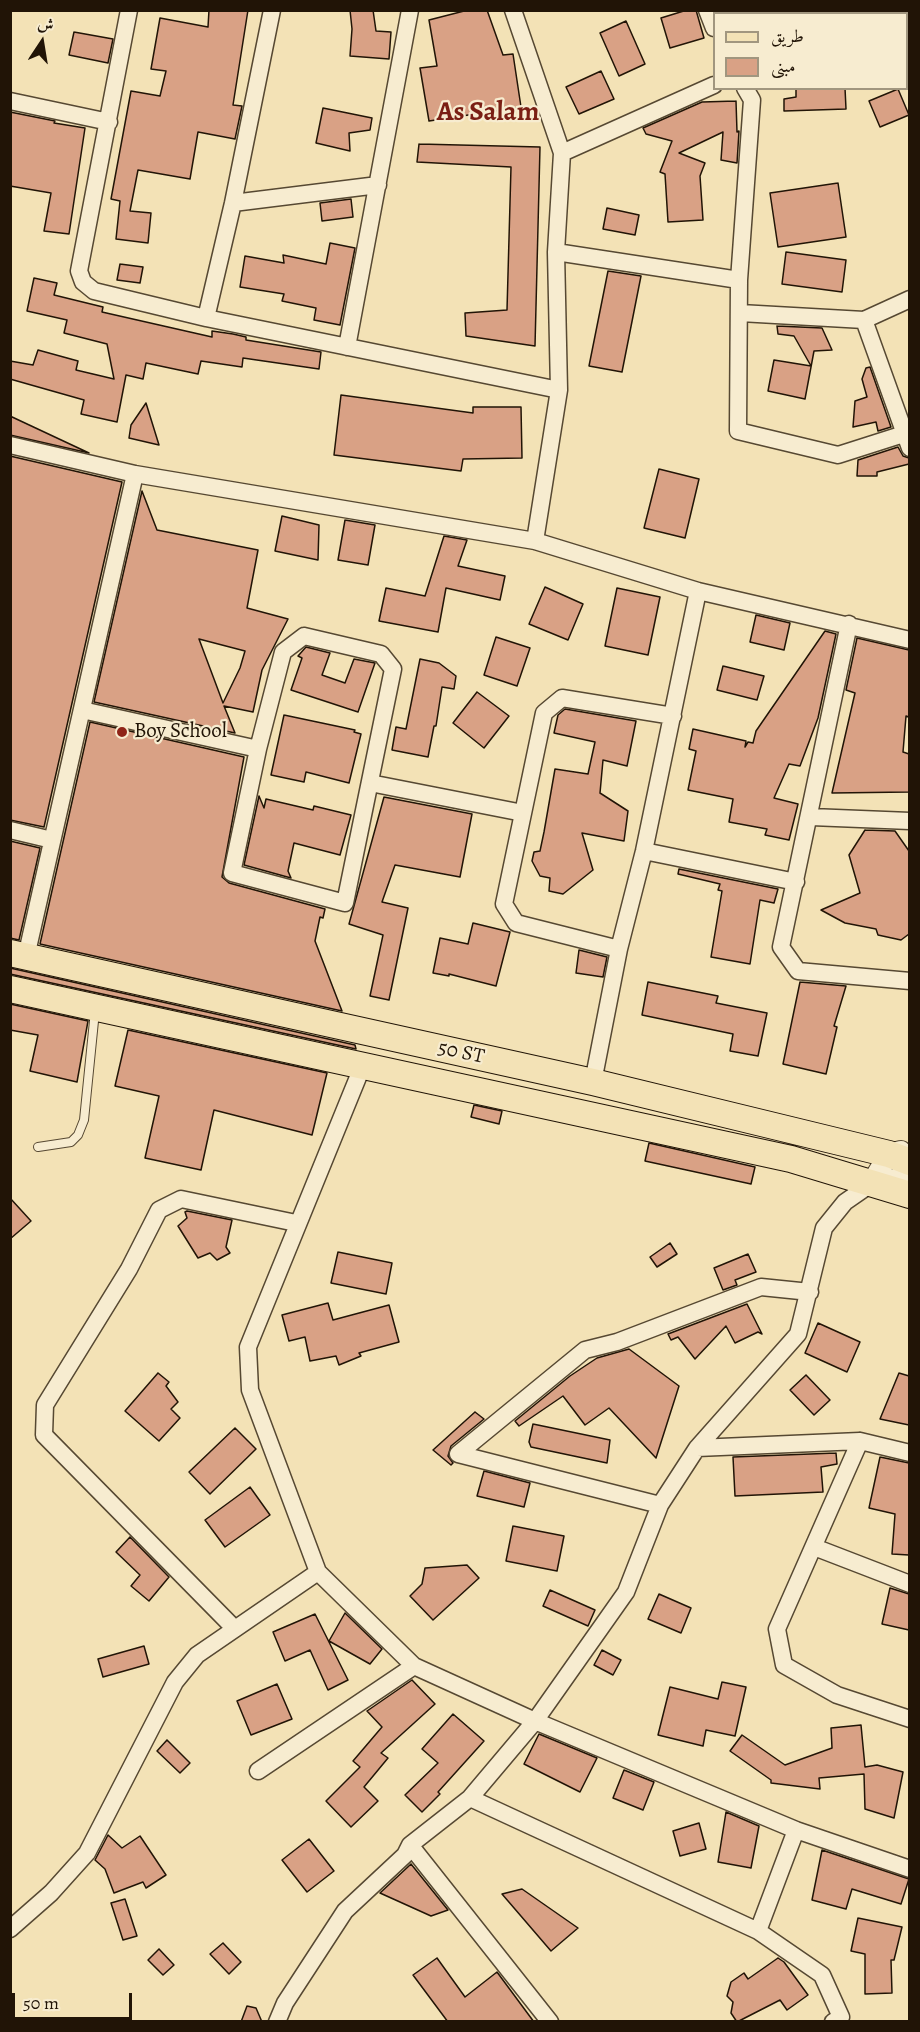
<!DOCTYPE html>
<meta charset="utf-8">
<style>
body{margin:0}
#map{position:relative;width:920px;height:2032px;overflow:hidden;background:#f3e2b6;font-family:Alegreya,Amiri,serif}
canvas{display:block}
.frame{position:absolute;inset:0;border:12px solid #211406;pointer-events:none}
.legend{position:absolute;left:713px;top:12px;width:195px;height:78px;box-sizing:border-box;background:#f7ecd0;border:2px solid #a1967f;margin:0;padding:8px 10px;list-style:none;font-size:18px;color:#211406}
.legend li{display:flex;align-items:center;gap:12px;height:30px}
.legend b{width:30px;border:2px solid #a1967f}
.north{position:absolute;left:12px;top:12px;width:60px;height:60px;-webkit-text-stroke:4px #f7ecd0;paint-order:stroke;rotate:12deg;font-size:16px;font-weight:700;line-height:24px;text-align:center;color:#211406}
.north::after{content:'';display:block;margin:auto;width:21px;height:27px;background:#211406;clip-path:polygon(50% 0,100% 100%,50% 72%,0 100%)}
.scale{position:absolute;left:12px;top:1993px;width:120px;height:27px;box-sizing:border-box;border:3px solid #211406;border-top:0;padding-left:8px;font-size:18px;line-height:21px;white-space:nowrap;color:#211406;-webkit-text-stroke:4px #f7ecd0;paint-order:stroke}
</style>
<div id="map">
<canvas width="920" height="2032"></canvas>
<div class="frame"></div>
<ul class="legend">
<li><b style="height:8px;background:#f3e2b6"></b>طريق</li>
<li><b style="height:16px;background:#d9a185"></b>مبنى</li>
</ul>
<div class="north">ش</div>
<div class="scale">50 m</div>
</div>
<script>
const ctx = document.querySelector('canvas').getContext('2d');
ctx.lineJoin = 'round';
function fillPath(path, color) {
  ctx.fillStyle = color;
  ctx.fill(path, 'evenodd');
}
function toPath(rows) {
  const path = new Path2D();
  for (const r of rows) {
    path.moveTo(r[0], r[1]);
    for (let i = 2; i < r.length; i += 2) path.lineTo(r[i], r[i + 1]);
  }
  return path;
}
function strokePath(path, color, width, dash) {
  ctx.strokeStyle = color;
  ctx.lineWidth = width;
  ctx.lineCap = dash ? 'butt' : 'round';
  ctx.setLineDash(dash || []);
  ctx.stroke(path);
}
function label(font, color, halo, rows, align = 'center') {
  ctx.font = font + ' Alegreya,serif';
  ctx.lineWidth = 4.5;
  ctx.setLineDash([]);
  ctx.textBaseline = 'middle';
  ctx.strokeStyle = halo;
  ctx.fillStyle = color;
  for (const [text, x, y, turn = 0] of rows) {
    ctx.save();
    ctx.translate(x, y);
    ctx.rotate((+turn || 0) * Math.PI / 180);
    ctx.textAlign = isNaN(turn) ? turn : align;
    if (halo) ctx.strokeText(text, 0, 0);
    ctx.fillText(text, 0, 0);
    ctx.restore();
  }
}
const building = toPath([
 [209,10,248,10,233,105,242,106,235,139,198,132,190,179,138,170,130,211,151,213,148,243,116,239,120,201,111,199,131,91,160,96,166,71,151,69,160,18,208,27,209,10],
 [350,10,373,10,376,31,391,32,389,59,350,56,352,29,350,10],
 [468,10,487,10,503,55,513,54,521,107,429,121,420,68,437,66,429,20,468,10],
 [687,10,696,10,704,38,670,48,661,18,687,10],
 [626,21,645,64,619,76,600,33,626,21],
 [74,32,113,39,108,63,69,55,74,32],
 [601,71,614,99,579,114,566,87,601,71],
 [796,88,845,88,846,109,784,111,784,99,796,97,796,88],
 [898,89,909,115,880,127,869,101,898,89],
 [736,101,737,132,739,131,737,163,721,160,723,132,679,153,705,163,700,176,703,220,668,222,665,174,660,172,672,141,646,134,643,128,702,102,736,101],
 [323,108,372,118,370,130,349,133,350,151,316,143,323,108],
 [10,112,55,121,54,123,85,128,69,234,44,231,51,193,10,186,10,112],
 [419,144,540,147,535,346,466,336,465,313,507,310,511,167,417,162,419,144],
 [838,183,846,237,778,247,770,193,838,183],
 [351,199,353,217,322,221,320,203,351,199],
 [607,208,639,215,635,235,603,229,607,208],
 [330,243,355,248,340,325,314,320,316,308,282,301,284,294,240,287,245,256,284,263,283,255,326,264,330,243],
 [786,252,846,260,842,292,782,284,786,252],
 [120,264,143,267,140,283,117,280,120,264],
 [608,271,641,276,622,372,589,366,608,271],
 [34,278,57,283,54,295,103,307,102,312,212,337,212,331,233,334,246,337,246,340,321,352,319,369,243,358,242,367,201,361,198,374,146,363,143,379,126,375,117,422,81,414,84,400,10,379,10,361,33,365,38,350,78,361,76,370,114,379,107,344,64,333,67,320,27,311,34,278],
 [777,326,822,328,832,350,814,351,805,399,768,391,774,360,811,366,794,336,778,334,777,326],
 [870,367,891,427,878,431,876,422,853,427,855,401,867,397,862,379,866,368,870,367],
 [341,395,473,413,473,407,521,407,522,458,463,459,461,471,334,455,341,395],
 [146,403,159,445,129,438,131,425,146,403],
 [10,416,89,453,10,435,10,416],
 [898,447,903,456,909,458,909,464,877,472,877,476,857,476,858,460,898,447],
 [10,456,122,482,44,827,10,820,10,456],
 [659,469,699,479,685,538,644,528,659,469],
 [142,491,157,530,258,550,247,608,288,619,262,670,253,712,224,706,235,733,94,702,142,491],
 [199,639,245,651,240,668,223,703,199,639],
 [282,516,319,525,318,560,275,551,282,516],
 [345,520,375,525,368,565,338,560,345,520],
 [444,536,467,540,458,566,505,576,500,600,446,588,438,632,379,621,386,588,425,596,444,536],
 [545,587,583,604,568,640,529,624,545,587],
 [617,588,660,597,648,655,605,646,617,588],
 [756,615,790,623,784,650,750,642,756,615],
 [825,631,836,634,818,718,800,766,789,764,774,798,798,804,789,840,765,835,767,829,729,822,733,799,688,790,696,751,689,749,693,729,746,741,745,747,748,742,753,743,756,731,825,631],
 [496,637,530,648,517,686,484,675,496,637],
 [857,638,909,650,909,717,906,716,903,752,909,754,909,792,832,793,855,693,846,690,857,638],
 [306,647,330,653,322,675,345,683,354,659,375,663,358,712,291,690,302,658,298,656,306,647],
 [420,659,439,663,456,676,454,689,442,687,436,726,434,726,428,757,392,750,396,727,406,729,420,659],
 [723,666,764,676,757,700,717,690,723,666],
 [477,692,509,716,484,748,453,723,477,692],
 [565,709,636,721,627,766,603,760,600,793,628,811,624,841,582,833,593,870,563,894,549,891,550,878,540,876,532,861,534,852,540,851,544,832,555,769,588,774,595,742,554,733,558,715,565,709],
 [284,715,355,730,354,732,361,734,349,783,306,772,304,782,271,775,284,715],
 [90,722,244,757,222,877,229,883,325,909,323,918,320,917,315,941,342,1011,40,944,90,722],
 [259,796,264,808,266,799,313,810,314,806,351,815,340,855,294,843,288,871,291,878,244,865,259,796],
 [384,797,472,814,460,877,395,865,382,902,408,908,389,1000,370,996,383,935,349,924,384,797],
 [865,830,895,831,909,851,909,934,901,940,878,935,876,929,845,923,821,910,860,893,849,855,865,830],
 [10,841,40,848,19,940,10,938,10,841],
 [679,869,778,889,774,903,760,900,750,964,711,957,722,891,718,890,720,884,678,874,679,869],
 [473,923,510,932,496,986,449,974,449,976,433,973,440,938,468,944,473,923],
 [579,950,607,957,603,977,576,973,579,950],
 [10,968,355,1045,356,1049,10,974,10,968],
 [648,982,718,996,716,1003,767,1013,758,1056,730,1051,733,1034,642,1015,648,982],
 [800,982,846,986,834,1026,837,1027,826,1074,783,1064,800,982],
 [10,1004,88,1021,77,1082,30,1071,38,1035,10,1030,10,1004],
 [128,1030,327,1073,312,1135,214,1110,201,1170,145,1158,159,1096,115,1086,128,1030],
 [474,1105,502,1111,499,1124,471,1117,474,1105],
 [649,1143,755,1167,751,1184,645,1161,649,1143],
 [10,1198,31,1221,10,1239,10,1198],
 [187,1211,232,1220,226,1247,230,1253,217,1260,210,1253,198,1258,178,1226,187,1218,185,1212,187,1211],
 [670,1243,677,1254,657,1267,650,1257,670,1243],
 [338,1252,392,1263,386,1294,331,1283,338,1252],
 [748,1254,756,1272,735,1280,737,1285,723,1290,714,1268,748,1254],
 [328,1303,333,1320,389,1305,399,1342,359,1353,361,1356,339,1365,336,1356,310,1361,305,1337,289,1341,282,1315,328,1303],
 [747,1304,762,1334,758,1332,735,1343,726,1326,695,1359,678,1337,671,1340,668,1334,747,1304],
 [818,1323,860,1342,847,1372,805,1353,818,1323],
 [629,1349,679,1386,656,1458,609,1408,585,1425,563,1396,519,1426,515,1421,570,1376,597,1358,629,1349],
 [158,1373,169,1382,166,1386,178,1402,171,1409,180,1418,159,1441,125,1411,158,1373],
 [899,1373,909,1376,909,1425,880,1419,899,1373],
 [806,1375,830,1400,814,1415,790,1390,806,1375],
 [475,1412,484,1419,451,1446,448,1456,453,1463,451,1465,433,1450,475,1412],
 [533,1424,610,1440,607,1463,531,1447,529,1442,533,1424],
 [235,1428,256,1449,210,1494,189,1472,235,1428],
 [836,1453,837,1464,821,1467,823,1492,735,1496,733,1457,836,1453],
 [880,1457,909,1463,909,1555,892,1554,895,1514,869,1508,880,1457],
 [484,1471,530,1483,524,1507,477,1496,484,1471],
 [250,1487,270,1515,225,1547,205,1520,250,1487],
 [513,1526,564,1536,557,1571,506,1561,513,1526],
 [130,1537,169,1577,149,1601,131,1586,140,1575,116,1552,130,1537],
 [467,1565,479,1578,433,1620,410,1596,422,1584,425,1568,467,1565],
 [890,1588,909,1594,909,1630,882,1624,890,1588],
 [550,1590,595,1610,588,1626,543,1606,550,1590],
 [659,1594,691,1608,681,1633,648,1619,659,1594],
 [345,1613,382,1649,370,1664,329,1641,345,1613],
 [315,1614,348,1680,328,1690,310,1650,285,1661,273,1632,315,1614],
 [144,1646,149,1664,103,1677,98,1659,144,1646],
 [602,1650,621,1660,613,1675,594,1665,602,1650],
 [412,1680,435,1704,381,1753,388,1758,364,1787,378,1801,351,1827,326,1801,360,1767,353,1761,382,1727,367,1711,412,1680],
 [722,1682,746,1687,735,1736,706,1730,703,1746,658,1735,670,1687,718,1699,722,1682],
 [277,1684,292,1719,251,1735,237,1701,277,1684],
 [453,1714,484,1741,438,1792,440,1794,422,1812,405,1795,438,1763,422,1749,453,1714],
 [861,1725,865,1767,877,1765,903,1772,894,1818,865,1809,864,1774,819,1778,820,1789,771,1783,771,1780,730,1751,742,1735,785,1765,832,1748,831,1728,861,1725],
 [539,1734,597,1758,580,1792,524,1764,539,1734],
 [167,1740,190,1763,180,1773,157,1751,167,1740],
 [624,1770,654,1782,643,1810,613,1798,624,1770],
 [726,1812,759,1826,751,1868,718,1862,726,1812],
 [699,1823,706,1849,680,1856,673,1831,699,1823],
 [108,1835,122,1848,140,1836,166,1875,146,1888,143,1882,114,1893,105,1869,95,1860,108,1835],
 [309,1839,334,1871,307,1892,282,1860,309,1839],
 [822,1850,909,1879,901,1904,852,1889,846,1909,812,1900,822,1850],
 [411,1864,448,1910,431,1916,380,1893,411,1864],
 [522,1889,578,1928,551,1951,502,1894,522,1889],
 [125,1899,137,1936,123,1940,111,1903,125,1899],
 [858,1918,902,1927,894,1960,891,1960,892,1993,865,1994,865,1954,851,1951,858,1918],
 [223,1943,241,1962,229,1974,210,1954,223,1943],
 [159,1949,174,1965,163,1975,148,1960,159,1949],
 [437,1958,465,1997,497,1972,534,2022,448,2022,413,1975,437,1958],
 [778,1958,784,1962,808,1995,787,2010,780,2000,737,2022,731,2013,733,2002,727,1996,731,1982,744,1973,748,1979,778,1958],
 [247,2006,256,2008,262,2022,241,2022,247,2006]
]);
fillPath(building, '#d9a185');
strokePath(building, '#211406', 1.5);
const service = toPath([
 [38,1147,71,1142,78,1135,84,1120,95,1011]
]);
const minor = toPath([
 [129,10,79,271,83,282,94,291,206,318,559,390],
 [513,10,562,153,556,252,559,390,535,541],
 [707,10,714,28],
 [879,14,886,10],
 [745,88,752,100,739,280,738,431,838,455,910,432],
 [10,101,109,122],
 [562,153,714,85],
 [233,203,378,185],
 [556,252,739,280],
 [740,313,864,320,910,299],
 [206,318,233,203,272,10],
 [864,320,910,448],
 [347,347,410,10],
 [10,445,135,474,535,541,698,591,910,640],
 [849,624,781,947,798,971,910,981],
 [304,636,381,654,393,669,345,903,232,873,258,749,283,652,304,636],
 [82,710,258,749],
 [370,783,523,813],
 [811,817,910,821],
 [10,830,52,840],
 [644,851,796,882],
 [619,949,516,923,504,904,544,713,562,698,673,716],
 [26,957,135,474],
 [363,1065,248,1347,250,1390,318,1572,414,1666,535,1721,796,1830,910,1869],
 [593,1082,619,949,644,851,698,591],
 [860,1441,777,1629,784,1665,837,1695,910,1719],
 [697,1448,860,1441,910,1453],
 [660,1505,458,1454,585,1350,617,1342,761,1287,810,1292],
 [814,1547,910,1584],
 [234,1628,44,1435,45,1405,129,1269,159,1210,181,1199,296,1223],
 [258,1771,414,1666],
 [470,1798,758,1931,822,1975,841,2017,833,2022],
 [410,1845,550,2022],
 [10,1929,51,1893,87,1853,175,1682,197,1655,318,1572],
 [758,1931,796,1830],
 [277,2022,285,2003,345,1911,405,1855,410,1845,470,1798,535,1721,626,1592,660,1505,697,1448,798,1334,824,1228,845,1202,871,1184]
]);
const tertiary = toPath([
 [873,1183,910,1176],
 [871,1184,889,1154,901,1151]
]);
const primary = toPath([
 [10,953,593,1082,889,1154,910,1162],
 [10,989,791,1159,910,1195]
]);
strokePath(service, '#564832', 10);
strokePath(minor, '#564832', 19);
strokePath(tertiary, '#564832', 22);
strokePath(primary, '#211406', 28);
strokePath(service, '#f7ecd0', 8);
strokePath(minor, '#f7ecd0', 16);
strokePath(tertiary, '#f7ecd0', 20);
strokePath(primary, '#f3e2b6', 26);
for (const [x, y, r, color] of [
 [122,732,6,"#8f2418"]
]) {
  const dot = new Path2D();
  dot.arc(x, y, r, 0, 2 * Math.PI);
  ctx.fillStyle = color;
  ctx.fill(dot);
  strokePath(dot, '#f7ecd0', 2);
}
label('21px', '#211406', '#f7ecd0', [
 ["Boy School",134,732]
], 'left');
label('21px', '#211406', '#f7ecd0', [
 ["50 ST",461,1053,12]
]);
label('bold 27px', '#7a1f14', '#f7ecd0', [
 ["As Salam",488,113]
]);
</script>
